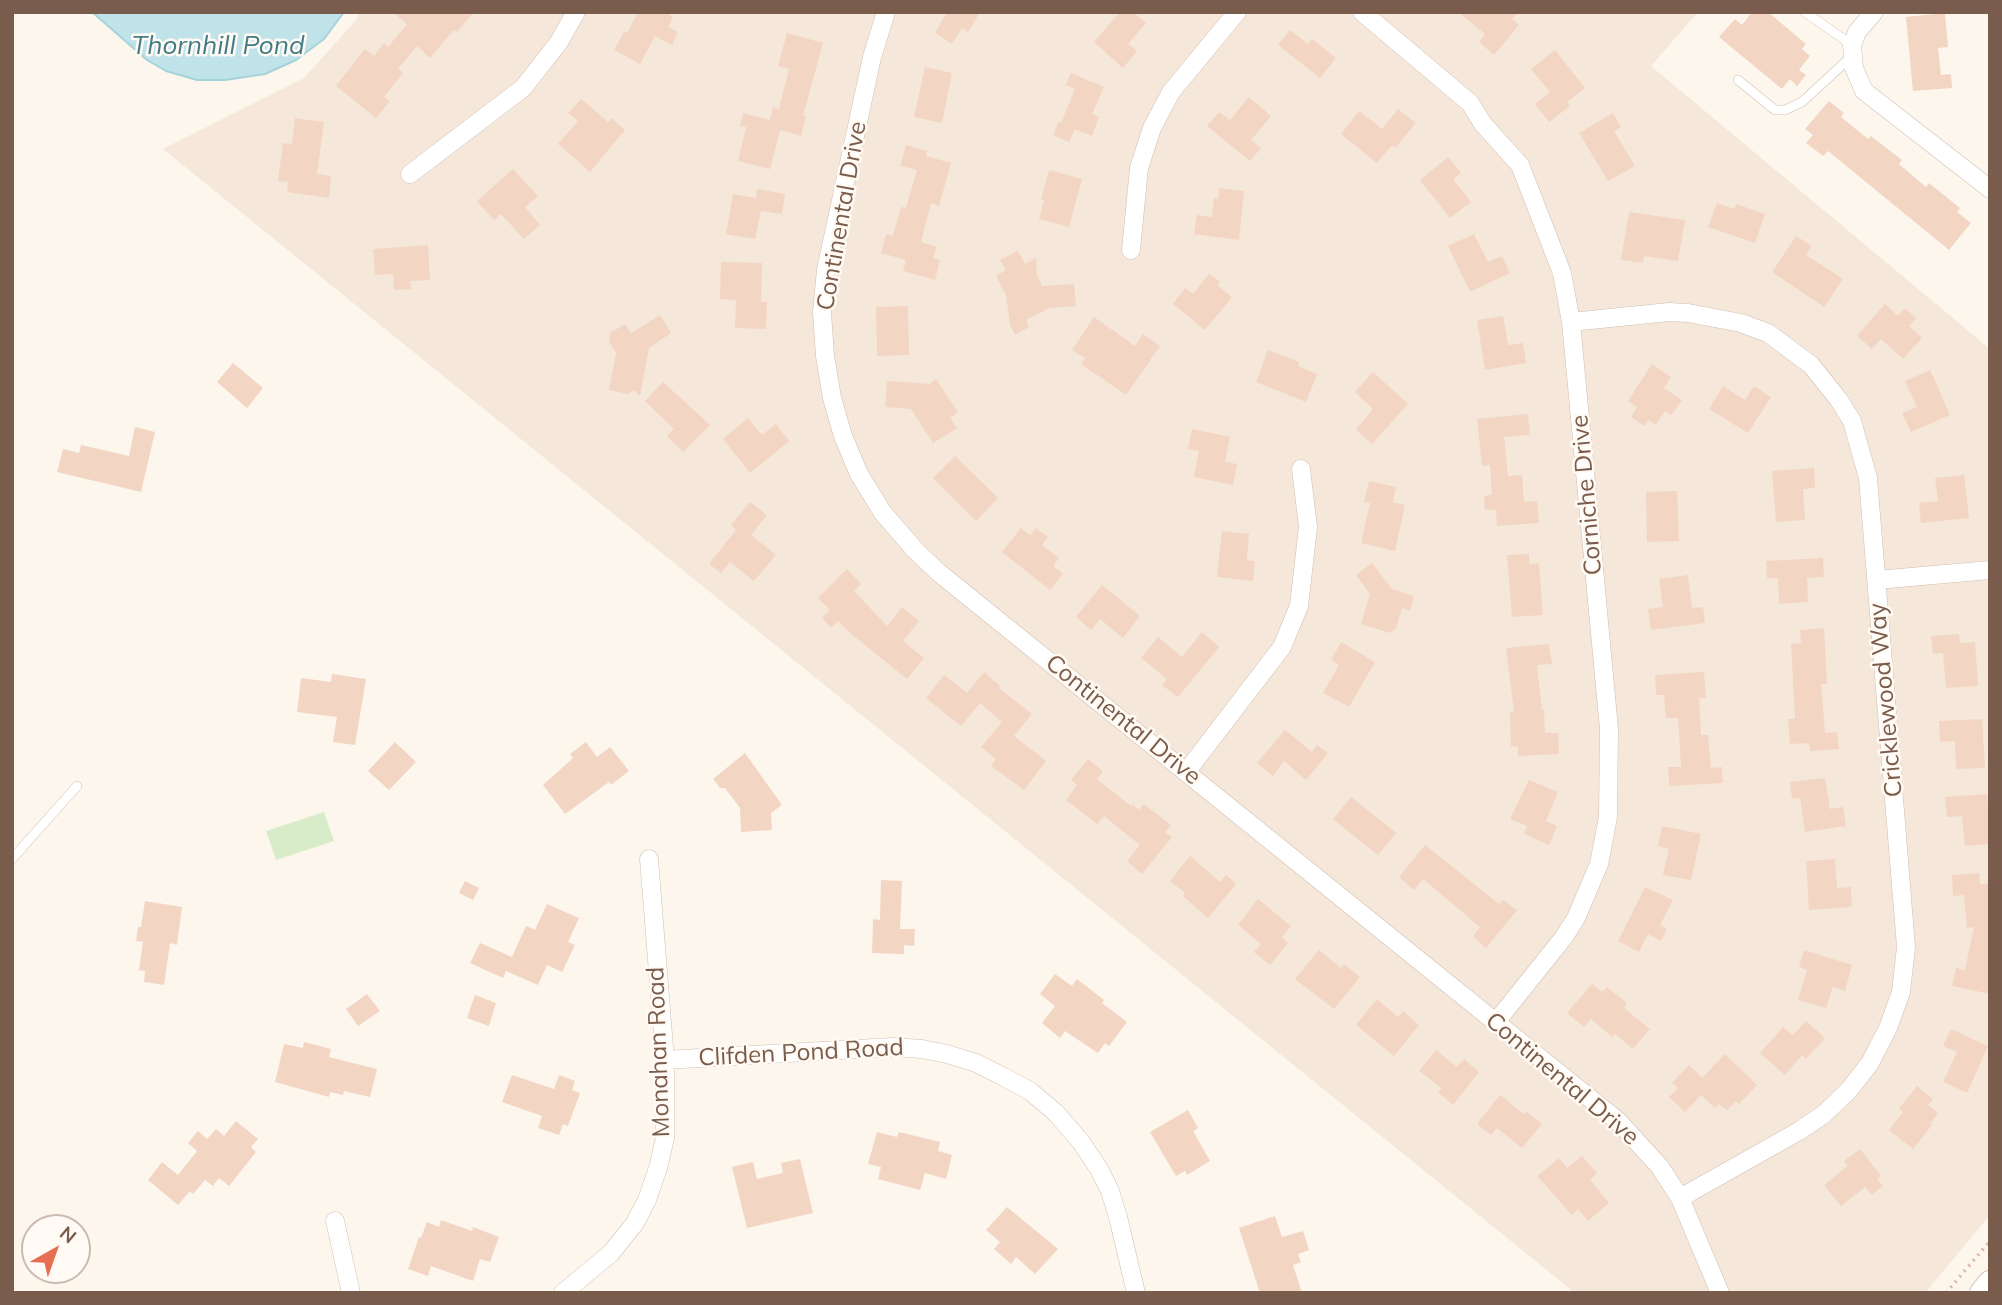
<!DOCTYPE html>
<style>
body{margin:0}
#map{position:relative;width:2002px;height:1305px;overflow:hidden;background:#fdf6ec;font-family:Mulish,sans-serif}
canvas{display:block}
.frame{position:absolute;inset:0;border:14px solid #7a5c4d;pointer-events:none}
.north{position:absolute;left:21px;top:1214px;width:70px;height:70px;box-sizing:border-box;background:#fffaf3;border:2px solid #cabbb1;border-radius:50%;rotate:40deg;font-size:19px;font-weight:700;line-height:28px;text-align:center;color:#7a5c4d}
.north::after{content:'';display:block;margin:auto;width:24px;height:32px;background:#e76f51;clip-path:polygon(50% 0,100% 100%,50% 72%,0 100%)}
</style>
<div id="map">
<canvas width="2002" height="1305"></canvas>
<div class="frame"></div>
<div class="north">N</div>
</div>
<script>
const ctx = document.querySelector('canvas').getContext('2d');
ctx.lineJoin = 'round';
function fillPath(path, color) {
  ctx.fillStyle = color;
  ctx.fill(path, 'evenodd');
}
function toPath(rows) {
  const path = new Path2D();
  for (const r of rows) {
    path.moveTo(r[0], r[1]);
    for (let i = 2; i < r.length; i += 2) path.lineTo(r[i], r[i + 1]);
  }
  return path;
}
function strokePath(path, color, width, dash) {
  ctx.strokeStyle = color;
  ctx.lineWidth = width;
  ctx.lineCap = dash ? 'butt' : 'round';
  ctx.setLineDash(dash || []);
  ctx.stroke(path);
}
function label(font, color, halo, rows, align = 'center') {
  ctx.font = font + ' Mulish,sans-serif';
  ctx.lineWidth = 5;
  ctx.setLineDash([]);
  ctx.textBaseline = 'middle';
  ctx.strokeStyle = halo;
  ctx.fillStyle = color;
  for (const [text, x, y, turn = 0] of rows) {
    ctx.save();
    ctx.translate(x, y);
    ctx.rotate((+turn || 0) * Math.PI / 180);
    ctx.textAlign = isNaN(turn) ? turn : align;
    if (halo) ctx.strokeText(text, 0, 0);
    ctx.fillText(text, 0, 0);
    ctx.restore();
  }
}
fillPath(toPath([
 [360,12,1698,12,1651,66,1990,349,1990,1215,1925,1293,1575,1293,163,149,304,78,355,21]
]), '#f5e8da');
fillPath(toPath([
 [324,812,334,841,276,860,266,831]
]), '#d8ecc9');
const water = toPath([
 [92,12,344,12,324,39,296,60,265,74,225,80,197,80,166,71,147,60,92,12]
]);
fillPath(water, '#bfe3e8');
strokePath(water, '#a5d3da', 2);
fillPath(toPath([
 [393,12,474,12,457,32,454,30,430,58,417,46,398,69,403,73,384,97,390,101,376,118,336,86,365,49,374,56,384,43,388,47,407,24],
 [638,12,665,12,673,17,668,27,678,32,672,45,655,36,640,64,614,50,624,32,627,33],
 [947,12,980,12,968,32,962,28,952,44,935,33],
 [1120,12,1133,12,1146,23,1128,44,1137,51,1123,68,1094,42],
 [1458,12,1518,12,1512,19,1519,25,1494,55,1479,42,1485,34],
 [1752,12,1768,12,1806,44,1802,49,1810,56,1799,70,1806,75,1797,86,1790,79,1782,89,1719,37,1735,19,1742,25],
 [1945,13,1948,47,1938,48,1941,75,1951,74,1952,88,1913,91,1906,17],
 [1290,30,1308,44,1312,39,1336,58,1320,78,1278,45],
 [787,33,823,43,803,116,806,116,801,136,780,130,770,169,738,161,746,127,740,126,743,113,770,120,773,108,779,109,789,69,778,66],
 [1555,50,1585,88,1567,102,1570,106,1549,122,1535,104,1550,92,1531,69],
 [925,67,952,73,942,123,914,117],
 [1071,73,1104,87,1092,114,1099,117,1092,136,1075,129,1069,142,1053,135,1059,121,1061,123,1075,89,1066,85],
 [1249,97,1271,116,1251,140,1261,148,1250,161,1207,126,1219,112,1230,120],
 [581,99,608,122,611,118,625,130,590,172,558,144,578,121,568,113],
 [1829,101,1844,113,1841,117,1868,139,1871,136,1902,160,1899,164,1926,187,1929,183,1960,208,1957,212,1971,223,1949,250,1828,151,1823,156,1806,143,1813,135,1805,129],
 [1398,109,1416,123,1395,148,1392,145,1377,163,1341,134,1359,111,1382,129],
 [1613,113,1621,127,1614,131,1635,166,1608,181,1579,133],
 [295,118,324,122,317,174,331,176,329,198,287,192,288,182,278,181,283,143,292,144],
 [906,145,927,151,926,156,951,163,939,206,931,203,921,242,937,247,933,258,940,260,935,280,903,271,906,260,881,253,886,234,893,236,901,207,906,208,917,170,900,166],
 [1448,157,1461,173,1453,179,1471,202,1450,218,1420,180],
 [513,169,538,196,525,207,540,225,524,239,501,214,494,220,477,201],
 [1049,170,1082,179,1069,227,1039,219,1044,200,1041,200],
 [1219,188,1244,191,1239,240,1194,234,1197,215,1212,217,1214,198,1218,199],
 [757,189,785,194,782,214,761,211,755,239,726,234,733,194,756,198],
 [1717,203,1734,209,1736,204,1765,214,1755,243,1708,227],
 [1629,212,1685,220,1678,261,1644,256,1643,263,1621,260],
 [1474,234,1488,262,1502,256,1510,273,1470,292,1448,246],
 [1796,236,1812,246,1806,255,1843,279,1824,307,1772,272],
 [428,245,430,280,410,281,411,289,394,290,393,274,375,275,373,249],
 [1018,251,1025,264,1036,258,1037,275,1042,286,1074,284,1076,306,1049,308,1026,320,1029,327,1015,335,1010,325,1006,295,996,276,1006,270,1000,260],
 [721,262,762,263,761,302,767,302,766,329,735,328,736,300,720,299],
 [1209,274,1220,282,1217,285,1232,297,1205,330,1173,304,1185,288,1193,294],
 [1885,304,1898,316,1905,308,1916,318,1909,326,1922,338,1903,359,1881,339,1872,349,1857,336],
 [908,306,909,355,877,356,876,307],
 [660,315,671,333,649,348,640,396,634,390,628,394,609,390,616,353,609,342,610,333,625,324,631,333],
 [1503,316,1508,345,1523,343,1526,363,1485,370,1477,320],
 [1094,317,1135,346,1143,334,1160,346,1126,395,1081,364,1085,358,1072,350],
 [1268,350,1299,362,1298,366,1317,374,1306,402,1256,382],
 [233,363,263,388,247,408,217,382],
 [1652,364,1671,377,1664,388,1682,400,1671,415,1665,411,1656,425,1648,420,1644,426,1631,417,1637,407,1628,401],
 [1930,370,1950,415,1911,432,1902,413,1917,407,1905,381],
 [1373,372,1408,404,1372,444,1356,429,1373,409,1355,392],
 [936,379,958,412,950,418,957,428,933,443,911,409,885,407,887,381,930,384],
 [663,382,710,425,683,452,667,436,674,429,645,401],
 [1723,386,1745,400,1754,386,1771,397,1748,433,1709,409],
 [1528,414,1530,435,1504,437,1508,476,1522,475,1524,502,1537,501,1539,523,1497,526,1496,510,1485,510,1484,496,1492,495,1490,465,1482,466,1477,419],
 [748,418,762,435,776,424,789,441,750,473,723,439],
 [135,427,155,432,141,492,57,472,63,449,79,453,81,445,129,456],
 [1192,429,1230,437,1225,462,1237,464,1233,485,1194,477,1199,451,1188,449],
 [955,456,998,498,976,521,933,478],
 [1814,468,1815,488,1803,489,1805,520,1776,522,1772,471],
 [1964,475,1969,518,1921,523,1919,503,1938,501,1935,478],
 [1369,481,1396,487,1393,502,1405,505,1395,551,1361,543,1370,503,1364,502],
 [1677,491,1679,541,1647,542,1646,492],
 [750,502,767,515,751,535,776,555,754,581,730,562,721,573,709,564,736,530,731,525],
 [1021,528,1030,535,1036,528,1048,537,1042,545,1059,558,1053,566,1063,574,1050,590,1002,552],
 [1222,531,1249,534,1247,560,1255,561,1253,581,1217,577],
 [1529,554,1529,564,1539,563,1543,615,1512,617,1507,555],
 [1823,558,1824,577,1807,578,1808,602,1779,604,1778,578,1767,578,1766,561],
 [1372,563,1392,589,1414,596,1410,611,1402,608,1396,628,1390,633,1361,624,1370,594,1356,575],
 [847,569,861,584,854,591,887,626,902,607,919,621,903,641,924,658,907,679,850,633,838,621,831,628,822,618,830,610,818,598],
 [1688,575,1692,608,1703,607,1705,623,1651,630,1648,609,1663,607,1659,579],
 [1102,585,1140,616,1123,638,1100,619,1091,630,1076,617],
 [1824,628,1827,684,1821,684,1825,733,1837,732,1839,749,1810,751,1809,743,1790,744,1788,719,1795,719,1791,644,1801,643,1800,630],
 [1202,632,1219,647,1178,697,1162,685,1167,679,1141,658,1158,637,1182,657],
 [1959,634,1960,643,1975,642,1978,686,1946,688,1943,653,1933,654,1931,636],
 [1341,642,1375,662,1349,707,1323,693,1339,665,1331,660],
 [1549,644,1552,664,1537,665,1542,710,1544,710,1545,733,1558,733,1559,754,1518,756,1518,746,1511,747,1510,712,1514,711,1506,648],
 [984,672,1000,686,999,688,1032,714,1014,736,1046,761,1024,790,991,766,996,759,981,747,1002,722,980,703,961,726,926,698,944,675,967,693],
 [1704,672,1706,698,1699,698,1701,735,1708,735,1711,768,1722,767,1723,783,1669,786,1668,767,1681,767,1678,718,1666,718,1664,695,1656,695,1655,675],
 [332,674,366,679,355,745,333,742,337,717,297,712,301,678,331,682],
 [1982,719,1985,768,1956,769,1955,741,1940,742,1939,721],
 [1285,730,1312,752,1317,745,1328,753,1306,780,1284,761,1273,776,1257,763],
 [395,742,416,762,389,790,368,771],
 [586,742,597,757,610,747,629,771,611,785,609,782,565,814,543,785,573,758,570,754],
 [745,753,782,805,771,813,772,830,741,832,740,808,725,788,720,788,713,779],
 [1088,759,1103,771,1097,779,1131,806,1132,804,1139,810,1144,804,1171,825,1165,832,1172,837,1142,874,1127,861,1140,845,1104,816,1097,824,1066,800,1077,785,1071,780],
 [1825,778,1830,809,1843,807,1846,826,1805,832,1800,798,1792,799,1790,782],
 [1529,780,1558,792,1546,821,1557,826,1549,845,1524,834,1527,826,1510,819],
 [1987,794,1990,844,1965,846,1962,816,1947,817,1945,797],
 [1351,797,1396,833,1378,855,1333,819],
 [1662,826,1701,834,1691,880,1663,875,1669,849,1658,846],
 [1425,845,1499,904,1503,900,1517,910,1486,948,1473,937,1480,927,1423,879,1414,890,1399,877],
 [1190,856,1220,882,1226,875,1236,884,1208,918,1183,896,1185,893,1170,881],
 [1835,859,1837,888,1851,887,1852,907,1809,910,1806,861],
 [1979,873,1980,884,1990,883,1990,994,1952,986,1956,968,1965,970,1974,927,1967,928,1964,895,1953,896,1952,875],
 [881,880,902,881,900,929,915,929,914,946,904,945,904,954,872,953,873,919,880,920],
 [465,881,479,888,473,900,459,893],
 [1645,887,1673,900,1660,925,1667,929,1661,941,1648,934,1639,952,1618,941],
 [1258,899,1291,926,1282,937,1288,943,1270,965,1254,952,1261,944,1238,925],
 [145,901,182,907,177,945,170,943,164,985,144,982,145,971,139,970,143,942,136,941,138,927,141,927],
 [547,904,579,918,568,942,575,945,562,972,547,965,538,985,506,971,503,978,470,963,480,943,512,957,526,926,535,930],
 [1319,950,1341,968,1344,964,1360,977,1334,1009,1295,979],
 [1804,950,1852,965,1845,991,1833,987,1826,1008,1798,1000,1807,970,1799,967],
 [1055,974,1072,986,1077,979,1104,1000,1102,1003,1127,1022,1109,1046,1105,1043,1098,1053,1065,1031,1060,1038,1042,1023,1055,1006,1040,994],
 [1592,984,1602,992,1607,987,1627,1003,1624,1008,1650,1029,1633,1049,1615,1034,1612,1037,1591,1019,1584,1027,1567,1013],
 [367,994,380,1011,358,1026,346,1009],
 [475,995,496,1003,489,1026,467,1018],
 [1377,999,1398,1017,1403,1011,1419,1025,1394,1056,1356,1025],
 [1806,1021,1825,1038,1806,1059,1802,1055,1785,1075,1760,1053,1783,1027,1793,1035],
 [1951,1029,1988,1046,1967,1093,1943,1082,1957,1052,1943,1046],
 [304,1042,331,1049,329,1057,377,1069,370,1097,344,1091,343,1095,330,1092,329,1097,275,1082,284,1044,303,1048],
 [1436,1050,1457,1067,1464,1059,1479,1072,1453,1105,1438,1092,1442,1088,1419,1071],
 [1725,1054,1757,1085,1739,1104,1736,1101,1727,1110,1719,1104,1715,1108,1701,1095,1685,1112,1669,1097,1678,1088,1672,1083,1689,1065,1702,1078],
 [512,1075,554,1089,559,1075,575,1081,572,1090,580,1093,568,1126,563,1124,559,1135,538,1128,542,1116,502,1102],
 [1917,1086,1933,1099,1928,1105,1938,1113,1930,1124,1932,1125,1913,1149,1889,1130,1903,1112,1899,1109],
 [1500,1095,1524,1114,1526,1111,1542,1124,1522,1148,1497,1128,1491,1135,1477,1124],
 [1188,1110,1198,1128,1193,1131,1210,1161,1187,1175,1185,1171,1176,1176,1150,1132],
 [236,1121,258,1139,251,1147,256,1152,229,1186,219,1178,213,1186,205,1180,193,1194,190,1191,178,1205,148,1180,162,1162,178,1175,197,1151,188,1143,198,1131,207,1139,216,1129,224,1136],
 [877,1132,897,1137,899,1132,940,1142,938,1151,952,1155,946,1179,925,1173,920,1190,878,1179,881,1167,868,1164],
 [1860,1149,1881,1176,1877,1179,1883,1186,1872,1195,1865,1187,1841,1206,1824,1185,1848,1166,1844,1161],
 [1582,1156,1597,1173,1590,1180,1609,1203,1588,1221,1578,1209,1572,1215,1537,1176,1559,1158,1567,1168],
 [800,1159,813,1213,747,1228,732,1167,753,1162,757,1179,783,1173,781,1163],
 [1007,1207,1058,1249,1035,1274,1016,1257,1011,1264,994,1249,1000,1242,986,1230],
 [1275,1216,1282,1237,1303,1231,1309,1250,1298,1254,1301,1262,1293,1265,1302,1293,1260,1293,1239,1228],
 [441,1220,472,1231,473,1227,499,1237,490,1262,480,1259,473,1281,431,1266,428,1276,408,1269,419,1237,421,1238,427,1222,439,1227]
]), '#f3d5c3');
const service = toPath([
 [1805,12,1852,45],
 [1738,80,1775,110,1785,110,1802,102,1853,55],
 [12,859,77,786]
]);
const minor = toPath([
 [886,12,872,57,826,270,822,312,825,356,832,398,843,436,859,474,883,513,916,551,938,572,1618,1121,1660,1167,1680,1198,1720,1293],
 [1362,12,1470,103,1483,124,1520,165,1562,273,1571,322,1609,729,1608,817,1599,864,1576,918,1564,937,1496,1022],
 [1874,12,1857,32,1852,45,1854,68,1864,91,1990,189],
 [410,174,523,88,559,42,576,12],
 [1131,250,1139,168,1152,128,1171,92,1237,12],
 [1571,322,1669,312,1688,313,1741,323,1768,333,1811,365,1839,400,1852,421,1868,478,1906,947,1901,992,1888,1028,1870,1063,1849,1090,1824,1114,1799,1131,1680,1198],
 [1877,580,1990,570],
 [1187,771,1282,647,1299,606,1308,527,1301,469],
 [665,1060,892,1047,922,1049,947,1054,976,1063,1002,1076,1030,1091,1056,1113,1081,1142,1099,1169,1110,1191,1118,1217,1136,1293],
 [335,1221,351,1293],
 [563,1293,611,1253,635,1223,647,1200,658,1168,665,1138,665,1060,649,859]
]);
const secondary = toPath([
 [1982,1293,1990,1283]
]);
strokePath(service, '#d1beb0', 10);
strokePath(minor, '#d1beb0', 19);
strokePath(secondary, '#d6c0b0', 26);
strokePath(toPath([
 [1946,1293,1990,1241]
]), '#d9b8a5', 3.5, [2, 5]);
strokePath(service, '#fff', 9);
strokePath(minor, '#fff', 18);
strokePath(secondary, '#fff', 24);
label('24px', '#7a5c4d', '#fffaf3', [
 ["Continental Drive",842,216,-80],
 ["Corniche Drive",1587,495,-95],
 ["Cricklewood Way",1886,700,-95],
 ["Continental Drive",1123,720,39],
 ["Monahan Road",659,1052,-92],
 ["Clifden Pond Road",801,1053,-3],
 ["Continental Drive",1562,1079,40]
]);
label('italic 26px', '#437c86', '#fffaf3', [
 ["Thornhill Pond",218,46]
]);
</script>
